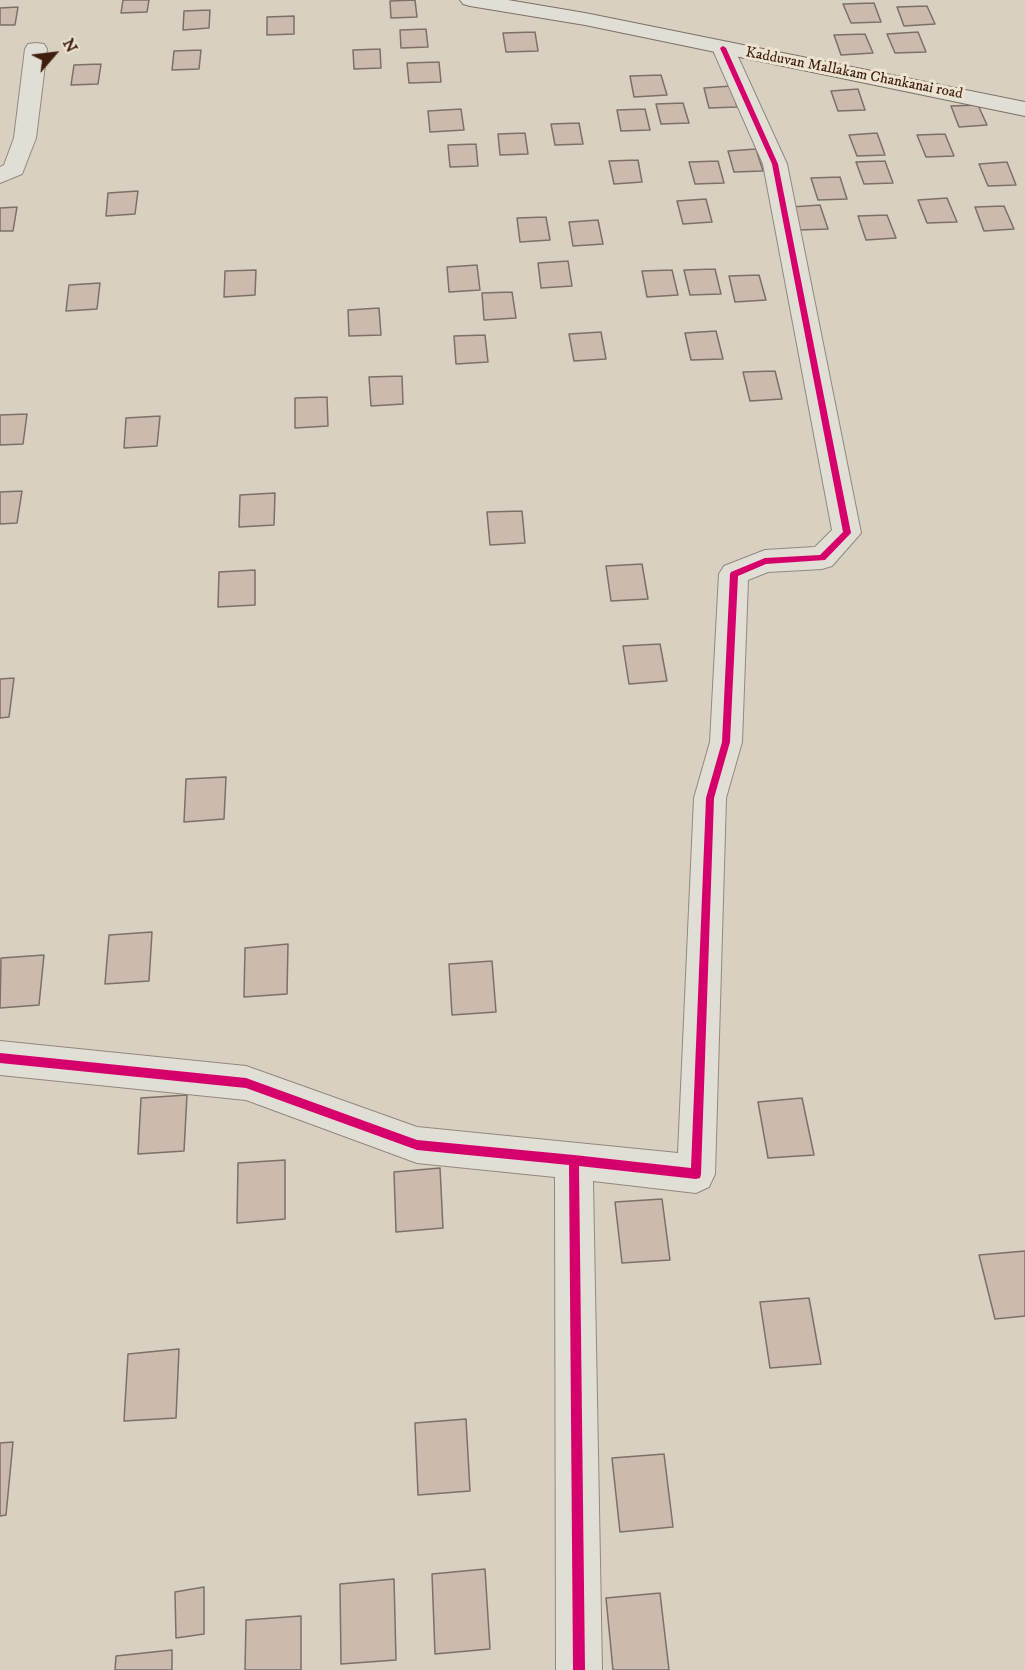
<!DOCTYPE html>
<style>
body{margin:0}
#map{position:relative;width:1025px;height:1670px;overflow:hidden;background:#d8d0c0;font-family:"IM FELL DW Pica",serif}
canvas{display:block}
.north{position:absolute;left:24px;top:24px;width:60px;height:60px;-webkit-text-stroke:4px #ece3d0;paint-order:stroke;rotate:62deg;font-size:16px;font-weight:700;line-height:24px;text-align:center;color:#3f1e0d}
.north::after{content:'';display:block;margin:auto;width:21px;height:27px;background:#3f1e0d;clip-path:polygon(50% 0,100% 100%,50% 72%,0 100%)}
</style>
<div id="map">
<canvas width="1025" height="1670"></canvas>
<div class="north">N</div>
</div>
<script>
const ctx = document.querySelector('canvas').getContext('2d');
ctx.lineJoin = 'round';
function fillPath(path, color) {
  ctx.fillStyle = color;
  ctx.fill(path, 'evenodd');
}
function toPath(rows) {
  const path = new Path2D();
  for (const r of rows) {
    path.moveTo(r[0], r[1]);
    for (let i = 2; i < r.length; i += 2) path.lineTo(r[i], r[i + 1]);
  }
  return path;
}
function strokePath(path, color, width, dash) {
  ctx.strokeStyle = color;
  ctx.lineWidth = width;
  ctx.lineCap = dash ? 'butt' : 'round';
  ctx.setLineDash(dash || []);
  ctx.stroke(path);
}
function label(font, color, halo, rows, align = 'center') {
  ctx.font = font + ' "IM FELL DW Pica",serif';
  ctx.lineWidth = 6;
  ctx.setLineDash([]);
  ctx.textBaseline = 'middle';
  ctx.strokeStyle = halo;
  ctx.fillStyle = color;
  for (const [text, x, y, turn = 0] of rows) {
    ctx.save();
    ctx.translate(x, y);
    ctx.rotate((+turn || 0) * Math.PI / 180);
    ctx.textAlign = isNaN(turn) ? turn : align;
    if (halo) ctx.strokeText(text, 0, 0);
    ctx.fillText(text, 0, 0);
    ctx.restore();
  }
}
const building = toPath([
 [123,0,149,0,147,12,121,13,123,0],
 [415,0,417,17,391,18,390,1,415,0],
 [874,3,881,22,851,23,843,4,874,3],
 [927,6,935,24,904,26,897,7,927,6],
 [18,7,15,25,0,25,0,8,18,7],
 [210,10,209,28,183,30,184,11,210,10],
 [294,16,294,34,267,35,267,17,294,16],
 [426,29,428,47,401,48,400,30,426,29],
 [535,32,538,51,506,52,503,33,535,32],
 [918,32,926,52,895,53,887,34,918,32],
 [865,34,873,53,841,55,834,35,865,34],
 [380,49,381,68,354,69,353,50,380,49],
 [201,50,199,69,172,70,174,51,201,50],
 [439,62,441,82,409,83,407,63,439,62],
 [101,64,98,84,71,85,74,65,101,64],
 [661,75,667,95,634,97,630,76,661,75],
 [731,86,737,107,709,108,704,88,731,86],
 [858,89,865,110,838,111,831,91,858,89],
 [683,103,689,123,661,124,656,104,683,103],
 [978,105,987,125,959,127,951,106,978,105],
 [461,109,464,130,430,132,428,111,461,109],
 [645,109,650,130,621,131,617,110,645,109],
 [579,123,583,144,555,145,551,124,579,123],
 [525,133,528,154,500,155,498,134,525,133],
 [877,133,885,155,857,156,849,135,877,133],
 [945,134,954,156,926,157,917,135,945,134],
 [476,144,478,166,450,167,448,145,476,144],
 [756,149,763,171,734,172,728,151,756,149],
 [638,160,642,182,614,184,609,161,638,160],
 [718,161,724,183,695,184,689,162,718,161],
 [885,161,893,183,864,184,856,162,885,161],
 [1007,162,1016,185,988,186,979,164,1007,162],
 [840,177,847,199,818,200,811,178,840,177],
 [138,191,135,214,106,216,108,193,138,191],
 [947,198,957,222,927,223,918,200,947,198],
 [706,199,712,222,683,224,677,201,706,199],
 [820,205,828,229,798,230,791,207,820,205],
 [1004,206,1014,229,984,231,975,207,1004,206],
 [17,207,13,231,0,231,0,208,17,207],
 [887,215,896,238,866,240,858,216,887,215],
 [546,217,550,240,520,242,517,218,546,217],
 [598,220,603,244,573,246,569,222,598,220],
 [568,261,572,286,541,288,538,263,568,261],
 [477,265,480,290,449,292,447,267,477,265],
 [715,269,721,294,690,295,684,270,715,269],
 [256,270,255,295,224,297,225,271,256,270],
 [672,270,678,295,647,297,642,271,672,270],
 [759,275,766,300,735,302,729,276,759,275],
 [100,283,97,309,66,311,69,285,100,283],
 [512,292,516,318,484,320,482,293,512,292],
 [379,308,381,335,349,336,348,310,379,308],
 [716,331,723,359,691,360,685,333,716,331],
 [601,332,606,359,574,361,569,334,601,332],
 [485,335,488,362,456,364,454,336,485,335],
 [775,371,782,399,750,401,743,372,775,371],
 [402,376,403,404,371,406,369,377,402,376],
 [327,397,328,426,295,428,295,398,327,397],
 [27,414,23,444,0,445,0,415,27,414],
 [160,416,157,446,124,448,126,418,160,416],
 [22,491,17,523,0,524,0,492,22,491],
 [275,493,274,525,239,527,240,495,275,493],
 [522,511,525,543,490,545,487,512,522,511],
 [642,564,648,599,611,601,606,566,642,564],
 [255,570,255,605,218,607,219,572,255,570],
 [660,644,667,681,629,684,623,646,660,644],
 [14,678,9,717,0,718,0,679,14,678],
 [226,777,224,819,184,822,186,779,226,777],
 [152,932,149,981,105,984,109,935,152,932],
 [288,944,287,994,244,997,245,948,288,944],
 [44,955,39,1005,0,1008,1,958,44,955],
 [492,961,496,1012,452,1015,449,964,492,961],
 [187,1095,184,1151,138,1154,141,1098,187,1095],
 [802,1098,814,1155,768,1158,758,1102,802,1098],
 [285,1160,285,1219,237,1223,238,1163,285,1160],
 [440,1168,443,1228,396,1232,394,1172,440,1168],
 [662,1199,670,1260,622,1263,615,1202,662,1199],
 [1025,1251,1025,1316,995,1319,979,1255,1025,1251],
 [809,1298,821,1364,770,1368,760,1302,809,1298],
 [179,1349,176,1418,124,1421,128,1354,179,1349],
 [466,1419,470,1491,418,1495,415,1423,466,1419],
 [13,1442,6,1515,0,1516,0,1443,13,1442],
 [664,1454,673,1527,620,1532,612,1458,664,1454],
 [485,1569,490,1649,435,1654,432,1574,485,1569],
 [394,1579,396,1660,341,1664,340,1584,394,1579],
 [204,1587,204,1634,176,1638,175,1592,204,1587],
 [660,1593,669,1670,613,1670,606,1598,660,1593],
 [301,1616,301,1670,245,1670,246,1620,301,1616],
 [172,1650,172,1670,115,1670,116,1656,172,1650]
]);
fillPath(building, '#cbbaad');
strokePath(building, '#7b7166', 1.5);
const street = toPath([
 [723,42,731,43,734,48,787,164,861,533,832,566,822,569,768,572,748,580,742,742,726,798,715,1174,709,1187,696,1193,593,1181,602,1670,556,1670,555,1177,417,1163,246,1100,0,1075,0,1041,246,1066,417,1127,678,1153,694,798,710,742,719,574,724,566,765,550,815,547,832,530,763,164,712,48,715,43,723,42],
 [36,43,44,44,47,49,36,138,22,174,0,183,0,167,4,165,14,138,25,49,28,44,36,43]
]);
const secondary = toPath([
 [460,0,508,0,585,13,1025,102,1025,116,585,25,470,6,463,4,460,0]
]);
strokePath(street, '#92887d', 2);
strokePath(secondary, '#7b7166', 2);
fillPath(street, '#e1ded5');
fillPath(secondary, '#e1ded5');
fillPath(toPath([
 [723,46,726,48,778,164,851,533,825,560,766,564,738,576,730,742,714,798,701,1174,700,1178,696,1179,579,1166,585,1670,573,1670,569,1165,417,1150,246,1088,0,1063,0,1053,246,1078,417,1140,574,1155,691,1168,706,798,722,742,730,574,731,572,765,558,820,555,843,532,772,164,720,48,723,46]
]), '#d6006c');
label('15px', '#3f1e0d', '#ece3d0', [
 ["Kadduvan Mallakam Chankanai road",854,74,11]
]);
</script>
